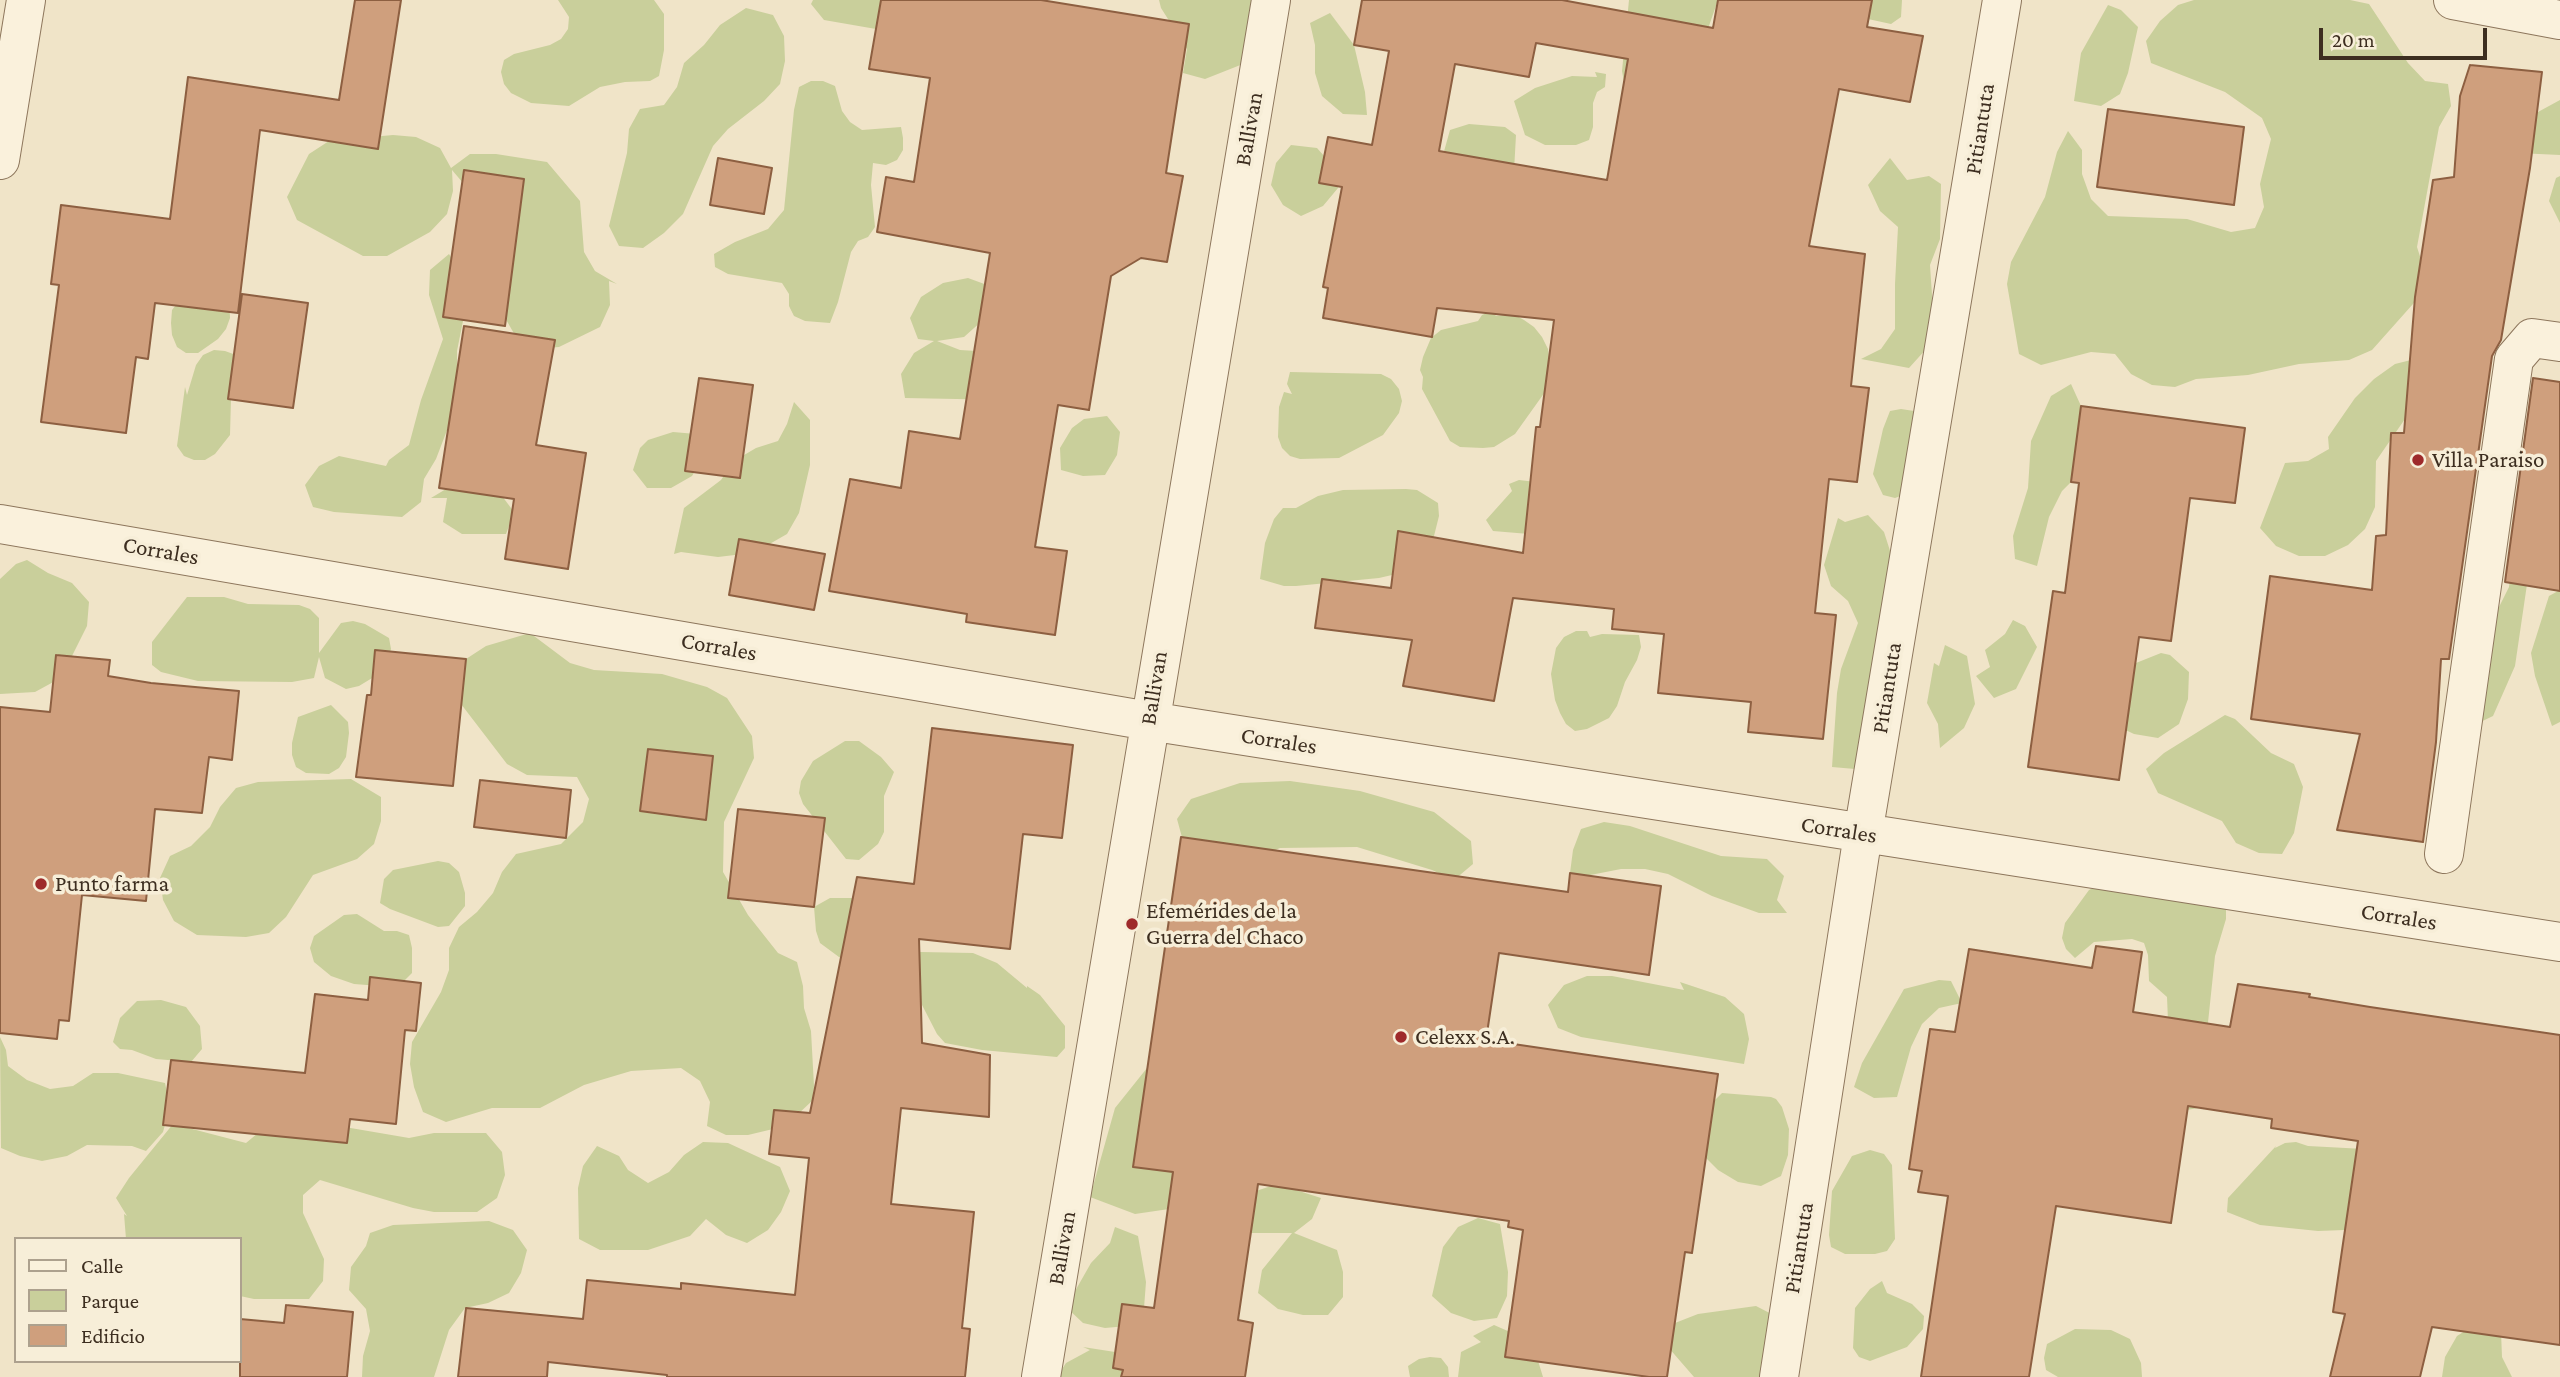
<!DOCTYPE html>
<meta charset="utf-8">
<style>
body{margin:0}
#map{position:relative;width:2560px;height:1377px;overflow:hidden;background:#f0e4c8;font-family:"Crimson Pro",serif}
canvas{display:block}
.legend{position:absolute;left:14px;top:1237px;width:228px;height:126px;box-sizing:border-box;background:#f7eed8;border:2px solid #ada18e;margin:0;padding:9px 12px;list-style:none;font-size:21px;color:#3d2e20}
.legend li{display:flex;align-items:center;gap:14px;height:35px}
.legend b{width:35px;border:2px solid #ada18e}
.scale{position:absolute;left:2319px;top:28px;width:168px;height:32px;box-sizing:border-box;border:4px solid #3d2e20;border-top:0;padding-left:9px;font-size:21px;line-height:24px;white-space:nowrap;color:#3d2e20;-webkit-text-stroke:5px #f7eed8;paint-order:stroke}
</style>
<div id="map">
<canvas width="2560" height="1377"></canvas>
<ul class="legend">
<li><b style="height:9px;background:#faf1dc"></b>Calle</li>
<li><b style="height:19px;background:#c9cf9b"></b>Parque</li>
<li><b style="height:19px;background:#cf9f7d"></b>Edificio</li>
</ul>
<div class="scale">20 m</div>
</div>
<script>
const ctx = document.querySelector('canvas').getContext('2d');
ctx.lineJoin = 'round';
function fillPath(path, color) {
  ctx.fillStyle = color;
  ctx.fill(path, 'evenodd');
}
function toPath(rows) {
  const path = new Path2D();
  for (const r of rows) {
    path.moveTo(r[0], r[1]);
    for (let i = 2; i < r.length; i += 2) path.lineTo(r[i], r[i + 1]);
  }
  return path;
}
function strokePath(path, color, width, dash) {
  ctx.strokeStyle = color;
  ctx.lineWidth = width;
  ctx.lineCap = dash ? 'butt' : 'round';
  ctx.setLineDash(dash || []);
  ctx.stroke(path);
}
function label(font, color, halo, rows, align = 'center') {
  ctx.font = font + ' "Crimson Pro",serif';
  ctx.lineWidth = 7;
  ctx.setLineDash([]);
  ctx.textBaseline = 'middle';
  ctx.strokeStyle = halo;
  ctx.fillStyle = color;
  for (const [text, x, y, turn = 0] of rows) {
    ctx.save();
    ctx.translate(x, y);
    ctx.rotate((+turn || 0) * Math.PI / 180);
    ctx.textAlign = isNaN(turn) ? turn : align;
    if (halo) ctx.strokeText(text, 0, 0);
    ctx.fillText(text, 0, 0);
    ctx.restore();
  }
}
fillPath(toPath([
 [558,0,654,0,664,14,664,50,659,76,650,81,625,82,600,87,569,106,531,103,511,93,504,84,501,72,504,60,514,54,550,45,561,39,568,29,569,17],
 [813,0,891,0,876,29,824,20,811,4],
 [1159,0,1257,0,1248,62,1205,79,1183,73,1187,49,1161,8],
 [1629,0,1718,0,1703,43,1649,106,1624,82,1622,71],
 [1851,0,1902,0,1901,17,1891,24,1868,19],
 [2194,0,2350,0,2369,4,2408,63,2425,81,2448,84,2451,106,2439,127,2417,247,2424,269,2421,295,2372,350,2349,360,2299,364,2248,375,2196,379,2175,387,2152,385,2131,374,2115,354,2091,352,2041,365,2019,354,2007,284,2011,262,2045,197,2057,152,2068,131,2082,150,2082,174,2091,199,2108,216,2187,219,2231,232,2255,228,2264,207,2260,184,2271,139,2262,118,2225,92,2151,63,2146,41,2160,21,2178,5],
 [2108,5,2121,10,2138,27,2128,73,2120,94,2101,106,2074,101,2081,53],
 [746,8,773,15,784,36,785,61,780,84,764,101,728,129,713,146,683,214,664,233,643,248,619,246,609,226,627,153,629,129,640,109,664,105,677,87,684,63,704,45,720,25],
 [1330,13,1354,45,1365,92,1367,115,1343,114,1322,96,1315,73,1315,45,1310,23],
 [1595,72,1606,74,1605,87,1597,92,1593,103,1593,127,1589,140,1576,145,1545,145,1525,135,1514,101,1535,88,1572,76,1597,77],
 [811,81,823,81,835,86,842,111,850,122,862,130,901,127,903,138,903,150,897,160,886,165,873,163,871,185,875,227,868,237,858,241,851,252,838,302,830,323,805,321,794,316,789,306,789,294,782,283,728,274,715,267,714,254,735,242,768,229,784,210,794,110,799,87],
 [2560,100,2560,155,2518,153,2505,130],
 [1469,124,1505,127,1516,135,1514,171,1443,155,1450,130],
 [393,135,416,137,440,148,451,168,470,154,496,154,547,162,580,201,584,252,595,271,617,284,609,281,610,305,600,327,559,347,534,349,516,337,492,295,469,190,452,170,453,191,447,214,430,232,387,256,363,256,297,220,287,197,309,154,329,141],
 [1291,145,1317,148,1332,165,1338,188,1323,206,1301,216,1283,205,1271,185,1276,163],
 [1890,158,1907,180,1929,176,1941,184,1940,239,1930,265,1934,325,1927,348,1909,368,1861,359,1881,349,1895,329,1895,284,1898,227,1880,211,1868,185],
 [2560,176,2560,223,2549,201,2556,178],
 [449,254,462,275,467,301,457,351,457,404,436,459,424,479,421,502,402,517,334,512,313,507,305,485,319,466,339,456,386,466,389,460,409,445,421,400,443,339,429,295,430,270],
 [968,278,998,289,983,320,964,337,937,341,960,350,976,351,1008,400,905,398,901,374,914,353,934,341,918,339,910,318,921,297,943,283],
 [229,293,230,318,226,329,218,339,198,353,186,353,177,347,172,335,171,323,172,310,179,301],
 [1491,311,1496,316,1513,314,1524,320,1534,327,1542,337,1548,349,1550,368,1545,392,1515,434,1494,447,1483,448,1460,447,1450,441,1422,389,1423,377,1420,370,1423,357,1431,338,1441,330,1478,321,1482,315],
 [214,350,225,351,236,355,231,398,230,435,215,454,205,460,194,460,184,456,177,446,185,387,187,395,196,365,203,355],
 [2419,358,2418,400,2376,461,2375,507,2365,529,2348,545,2325,556,2299,556,2276,546,2260,528,2285,463,2308,461,2329,449,2328,437,2355,398,2374,379,2395,364],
 [1290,372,1381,374,1391,379,1399,389,1402,401,1399,413,1383,435,1339,458,1300,459,1290,456,1282,448,1278,437,1279,407,1284,392,1292,394,1287,384],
 [2071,384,2081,406,2082,435,2071,482,2062,491,2049,517,2037,566,2015,559,2013,536,2028,488,2031,441,2051,396],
 [794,402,810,420,810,465,799,513,787,534,766,546,743,554,718,557,681,552,674,554,684,508,721,480,734,461,756,448,778,441,787,424],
 [1901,409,1914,411,1909,493,1895,498,1883,495,1873,474,1883,429,1890,411],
 [1107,416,1120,432,1117,455,1105,475,1083,476,1061,470,1060,448,1072,428,1084,419],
 [673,432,696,434,704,455,692,476,671,488,647,488,633,470,640,448,648,440],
 [1519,480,1536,482,1529,534,1493,531,1486,520,1512,491,1509,484],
 [451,486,499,492,514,512,506,534,462,534,443,522,447,498,431,498],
 [1406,489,1417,490,1438,503,1439,516,1433,540,1405,572,1379,578,1296,586,1284,586,1260,579,1265,543,1274,519,1283,508,1296,508,1318,496,1343,490],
 [1868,515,1884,532,1899,579,1855,769,1832,767,1837,693,1841,669,1858,623,1848,601,1831,586,1824,565,1838,518,1845,522],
 [2531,557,2515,666,2493,716,2468,728,2486,633,2509,587,2511,571],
 [27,560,48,573,72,583,89,602,87,626,65,670,57,680,35,692,0,694,0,579,16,564],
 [2560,590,2560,722,2552,726,2535,676,2531,653,2549,596],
 [187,597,224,597,248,604,299,605,310,609,319,618,319,653,341,623,353,621,365,624,389,638,391,649,387,661,382,672,359,686,346,689,325,678,319,657,314,678,292,682,198,681,161,672,152,665,152,642],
 [2013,620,2025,626,2037,647,2016,689,1994,698,1976,676,1990,667,1985,650,2005,634],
 [1576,631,1587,631,1590,637,1602,634,1639,635,1641,647,1637,660,1625,682,1617,706,1609,718,1587,729,1575,731,1566,724,1560,713,1555,700,1551,674,1556,648,1564,637],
 [530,633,570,663,594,670,662,674,707,687,727,698,752,736,754,758,724,822,723,872,748,915,778,953,797,962,803,986,804,1008,811,1031,814,1086,813,1100,796,1116,773,1129,748,1135,726,1135,707,1126,710,1102,700,1081,681,1068,631,1071,584,1085,540,1108,492,1108,446,1122,423,1112,414,1087,410,1064,412,1042,441,992,449,970,449,948,459,927,477,912,493,893,502,872,516,854,561,844,583,822,589,799,577,777,527,775,507,764,461,704,456,672,466,659,486,646],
 [1945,645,1967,656,1975,704,1964,728,1940,748,1938,724,1927,703,1934,663,1939,666],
 [2161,653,2170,655,2189,672,2188,699,2179,724,2158,738,2134,734,2113,724,2103,702,2136,663],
 [331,705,348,722,349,733,346,757,339,768,329,774,306,773,296,767,292,755,292,743,298,717],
 [2225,715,2235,719,2271,753,2294,764,2303,787,2294,833,2282,854,2259,853,2236,843,2222,821,2158,793,2146,769,2164,753],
 [845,741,859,741,881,757,894,772,884,796,884,832,878,844,859,860,846,859,803,804,799,793,801,781,813,761],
 [351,779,381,797,381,821,374,844,357,859,313,875,286,917,269,933,246,937,197,935,174,921,163,900,160,878,170,856,191,846,210,827,220,807,236,788,258,782],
 [1290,781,1360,791,1434,812,1471,841,1473,864,1454,880,1432,870,1357,847,1280,848,1257,858,1183,841,1177,819,1191,799,1240,783],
 [1604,822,1630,826,1721,856,1767,859,1784,876,1777,900,1787,913,1759,913,1712,896,1668,874,1645,869,1621,869,1575,878,1570,873,1573,850,1581,829],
 [438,861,449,863,459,872,465,893,465,906,449,926,438,927,390,909,380,903,384,879,393,870],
 [2099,885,2226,907,2226,919,2215,956,2199,1108,2186,1110,2168,1021,2167,997,2149,981,2148,955,2144,943,2132,939,2094,942,2075,958,2066,949,2062,938,2065,923,2089,890],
 [830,898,854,898,909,949,921,952,973,953,997,963,1027,988,1027,986,1040,995,1065,1026,1065,1048,1057,1057,982,1050,945,1043,937,1034,921,1003,905,986,839,957,820,943,816,931,814,907],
 [357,914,384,931,397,931,409,935,412,948,412,973,404,981,380,986,354,984,331,976,314,962,310,948,314,936,344,915],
 [1587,976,1612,976,1684,990,1680,982,1725,997,1744,1014,1749,1039,1744,1064,1581,1037,1558,1028,1548,1005,1564,985],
 [1939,980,1951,981,1962,1003,1939,1008,1922,1024,1911,1047,1897,1097,1874,1098,1854,1087,1862,1063,1904,989],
 [161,1000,186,1007,200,1026,202,1049,191,1062,156,1059,132,1050,120,1049,113,1042,120,1018,137,1001],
 [0,1037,6,1050,8,1066,27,1080,50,1089,73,1086,93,1073,118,1073,165,1083,170,1107,163,1132,146,1151,132,1146,87,1145,67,1156,42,1161,20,1156,1,1148],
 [1188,1043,1169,1209,1135,1214,1090,1197,1115,1108,1147,1068],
 [1722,1093,1771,1097,1776,1099,1782,1107,1789,1129,1788,1155,1781,1176,1761,1186,1738,1182,1718,1170,1702,1154,1704,1111],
 [282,1113,333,1125,409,1138,434,1133,486,1133,502,1152,505,1175,497,1198,477,1212,434,1212,413,1208,320,1180,303,1195,303,1213,324,1259,323,1281,309,1299,254,1299,240,1296,240,1239,126,1239,124,1214,127,1216,116,1198,129,1178,173,1124,246,1143],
 [703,1142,728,1143,780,1167,790,1191,781,1212,768,1230,747,1243,726,1235,706,1219,690,1236,648,1250,600,1250,579,1239,578,1188,583,1166,597,1146,619,1156,628,1170,648,1183,669,1172,684,1155],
 [2296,1142,2308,1146,2383,1150,2381,1221,2344,1230,2318,1231,2260,1225,2227,1212,2228,1198,2276,1146,2275,1148,2285,1143],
 [1870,1150,1884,1154,1892,1165,1895,1239,1887,1251,1875,1254,1845,1254,1831,1247,1829,1235,1832,1191,1852,1156],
 [1277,1184,1321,1198,1312,1219,1294,1233,1337,1250,1343,1272,1343,1297,1328,1315,1303,1315,1278,1309,1258,1293,1262,1270,1292,1233,1222,1233,1238,1197],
 [1478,1218,1500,1224,1508,1272,1507,1296,1497,1318,1474,1321,1451,1313,1432,1296,1443,1247,1458,1227],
 [489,1221,513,1230,527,1250,521,1273,509,1293,488,1303,465,1308,449,1330,434,1377,362,1377,363,1356,370,1331,366,1309,349,1290,351,1267,366,1246,370,1233,393,1225],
 [1115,1227,1138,1236,1146,1282,1144,1308,1127,1326,1105,1328,1083,1323,1066,1307,1091,1263,1110,1243],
 [1882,1281,1887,1293,1912,1304,1924,1316,1923,1329,1907,1347,1870,1361,1859,1357,1853,1348,1855,1308,1870,1289],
 [1756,1306,1787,1322,1790,1377,1694,1377,1668,1347,1675,1323,1698,1314],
 [2476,1324,2501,1332,2502,1357,2512,1377,2442,1377,2445,1357,2457,1336],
 [1494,1325,1517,1335,1535,1351,1543,1377,1458,1377,1461,1352,1481,1342,1473,1336],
 [2075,1329,2111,1330,2130,1339,2141,1363,2142,1377,2058,1377,2046,1370,2044,1358,2047,1344],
 [1083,1347,1115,1352,1133,1367,1134,1377,1057,1377,1066,1363,1090,1350],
 [1430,1357,1441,1358,1448,1367,1449,1377,1410,1377,1408,1366,1419,1359]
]), '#c9cf9b');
const building = toPath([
 [355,0,401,0,378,149,260,130,238,313,155,303,148,359,136,357,126,433,41,422,59,285,51,284,61,205,170,219,188,77,339,100,355,0],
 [881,0,1041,0,1189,24,1166,173,1183,176,1167,262,1141,258,1111,276,1089,410,1058,405,1035,547,1067,551,1055,635,966,622,967,614,829,591,850,479,901,488,909,431,960,439,990,253,877,232,886,177,914,182,930,78,869,69,881,0],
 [1362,0,1562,0,1713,28,1718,0,1872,0,1867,27,1923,36,1910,102,1839,89,1809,246,1865,254,1851,386,1869,388,1857,482,1829,479,1815,613,1836,615,1823,739,1748,732,1751,702,1658,693,1664,634,1612,629,1614,609,1513,598,1494,701,1403,686,1412,640,1315,628,1322,579,1391,588,1398,531,1523,553,1536,427,1540,427,1554,320,1437,308,1432,337,1323,318,1328,288,1323,287,1342,187,1319,183,1328,137,1372,145,1389,51,1354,45,1362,0],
 [1536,43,1628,59,1607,180,1439,151,1455,64,1529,77,1536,43],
 [2470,65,2542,72,2530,168,2501,340,2492,356,2449,659,2441,659,2436,742,2423,842,2337,830,2360,734,2251,719,2270,576,2372,590,2376,536,2386,535,2391,433,2404,433,2415,297,2433,180,2454,177,2460,96,2470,65],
 [2108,109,2244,127,2234,205,2097,187,2108,109],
 [718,158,772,168,764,214,710,205,718,158],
 [464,170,524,179,505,326,443,317,464,170],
 [242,294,308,303,293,408,228,399,242,294],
 [464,326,555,340,536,445,586,453,568,569,505,559,514,499,439,488,464,326],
 [699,378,753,385,740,478,685,471,699,378],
 [2533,378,2560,382,2560,591,2505,582,2533,378],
 [2081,406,2245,428,2235,503,2190,498,2171,641,2139,637,2119,780,2028,767,2053,591,2065,593,2079,483,2071,482,2081,406],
 [739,539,825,554,814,610,729,595,739,539],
 [375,650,466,659,453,786,356,777,367,695,371,695,375,650],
 [56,655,110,660,108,676,151,683,239,691,232,760,209,757,202,813,155,809,146,901,82,895,69,1021,59,1020,57,1039,0,1033,0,707,50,712,56,655],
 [932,728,1073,745,1062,838,1023,834,1010,949,919,939,922,1043,990,1055,989,1117,901,1108,891,1204,974,1212,962,1328,970,1329,965,1377,667,1377,667,1375,548,1362,547,1377,458,1377,466,1308,583,1319,587,1280,681,1289,681,1283,795,1295,809,1158,769,1154,774,1110,810,1113,857,877,914,884,932,728],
 [648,749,713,756,706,820,640,811,648,749],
 [480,780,571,790,566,838,474,827,480,780],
 [738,809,825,818,814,907,728,898,738,809],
 [1181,837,1568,892,1570,873,1661,886,1649,975,1499,953,1486,1040,1718,1074,1692,1253,1685,1252,1667,1377,1649,1377,1505,1357,1523,1230,1508,1227,1509,1221,1258,1184,1238,1320,1253,1323,1245,1377,1121,1377,1123,1370,1113,1368,1122,1304,1154,1308,1173,1172,1133,1167,1181,837],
 [2096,946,2142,952,2133,1012,2230,1027,2238,984,2310,994,2309,997,2370,1007,2560,1035,2560,1345,2432,1327,2420,1377,2330,1377,2345,1314,2333,1312,2358,1141,2271,1128,2272,1119,2188,1106,2171,1223,2056,1206,2029,1377,1921,1377,1948,1196,1918,1192,1922,1171,1909,1169,1930,1029,1955,1032,1969,949,2092,968,2096,946],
 [370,977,421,983,416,1031,405,1030,396,1124,350,1119,347,1143,163,1125,171,1060,305,1073,315,994,368,1000,370,977],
 [286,1305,353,1312,347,1377,240,1377,240,1319,284,1323,286,1305]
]);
fillPath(building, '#cf9f7d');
strokePath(building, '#8d5f41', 2);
const minor = toPath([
 [2453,0,2560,20],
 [0,524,1149,721,2560,942],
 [2444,854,2514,359,2532,338,2560,342],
 [1041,1377,1271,0],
 [1779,1377,1863,834,2002,0]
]);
const tertiary = toPath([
 [0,160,26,0]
]);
strokePath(minor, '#8d765c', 40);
strokePath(tertiary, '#8d765c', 40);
strokePath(minor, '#faf1dc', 38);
strokePath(tertiary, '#faf1dc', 38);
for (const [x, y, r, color] of [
 [2418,460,7,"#9e2a2b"],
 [41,884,7,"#9e2a2b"],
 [1132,924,7,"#9e2a2b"],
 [1401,1037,7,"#9e2a2b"]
]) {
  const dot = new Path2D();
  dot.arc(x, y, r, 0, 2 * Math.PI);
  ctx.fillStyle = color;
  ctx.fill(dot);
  strokePath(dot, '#f7eed8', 2.5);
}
label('23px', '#3d2e20', '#f7eed8', [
 ["Ballivan",1249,129,-80],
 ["Pitiantuta",1980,129,-81],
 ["Corrales",161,551,10],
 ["Corrales",719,647,10],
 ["Ballivan",1154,688,-81],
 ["Pitiantuta",1887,688,-81],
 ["Corrales",1279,741,9],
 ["Corrales",1839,830,9],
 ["Corrales",2399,917,9],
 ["Ballivan",1062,1248,-80],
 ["Pitiantuta",1799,1248,-81]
]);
label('23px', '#3d2e20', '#f7eed8', [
 ["Villa Paraiso",2432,460],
 ["Punto farma",55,884],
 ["Efemérides de la",1146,911],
 ["Guerra del Chaco",1146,937],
 ["Celexx S.A.",1415,1037]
], 'left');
</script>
